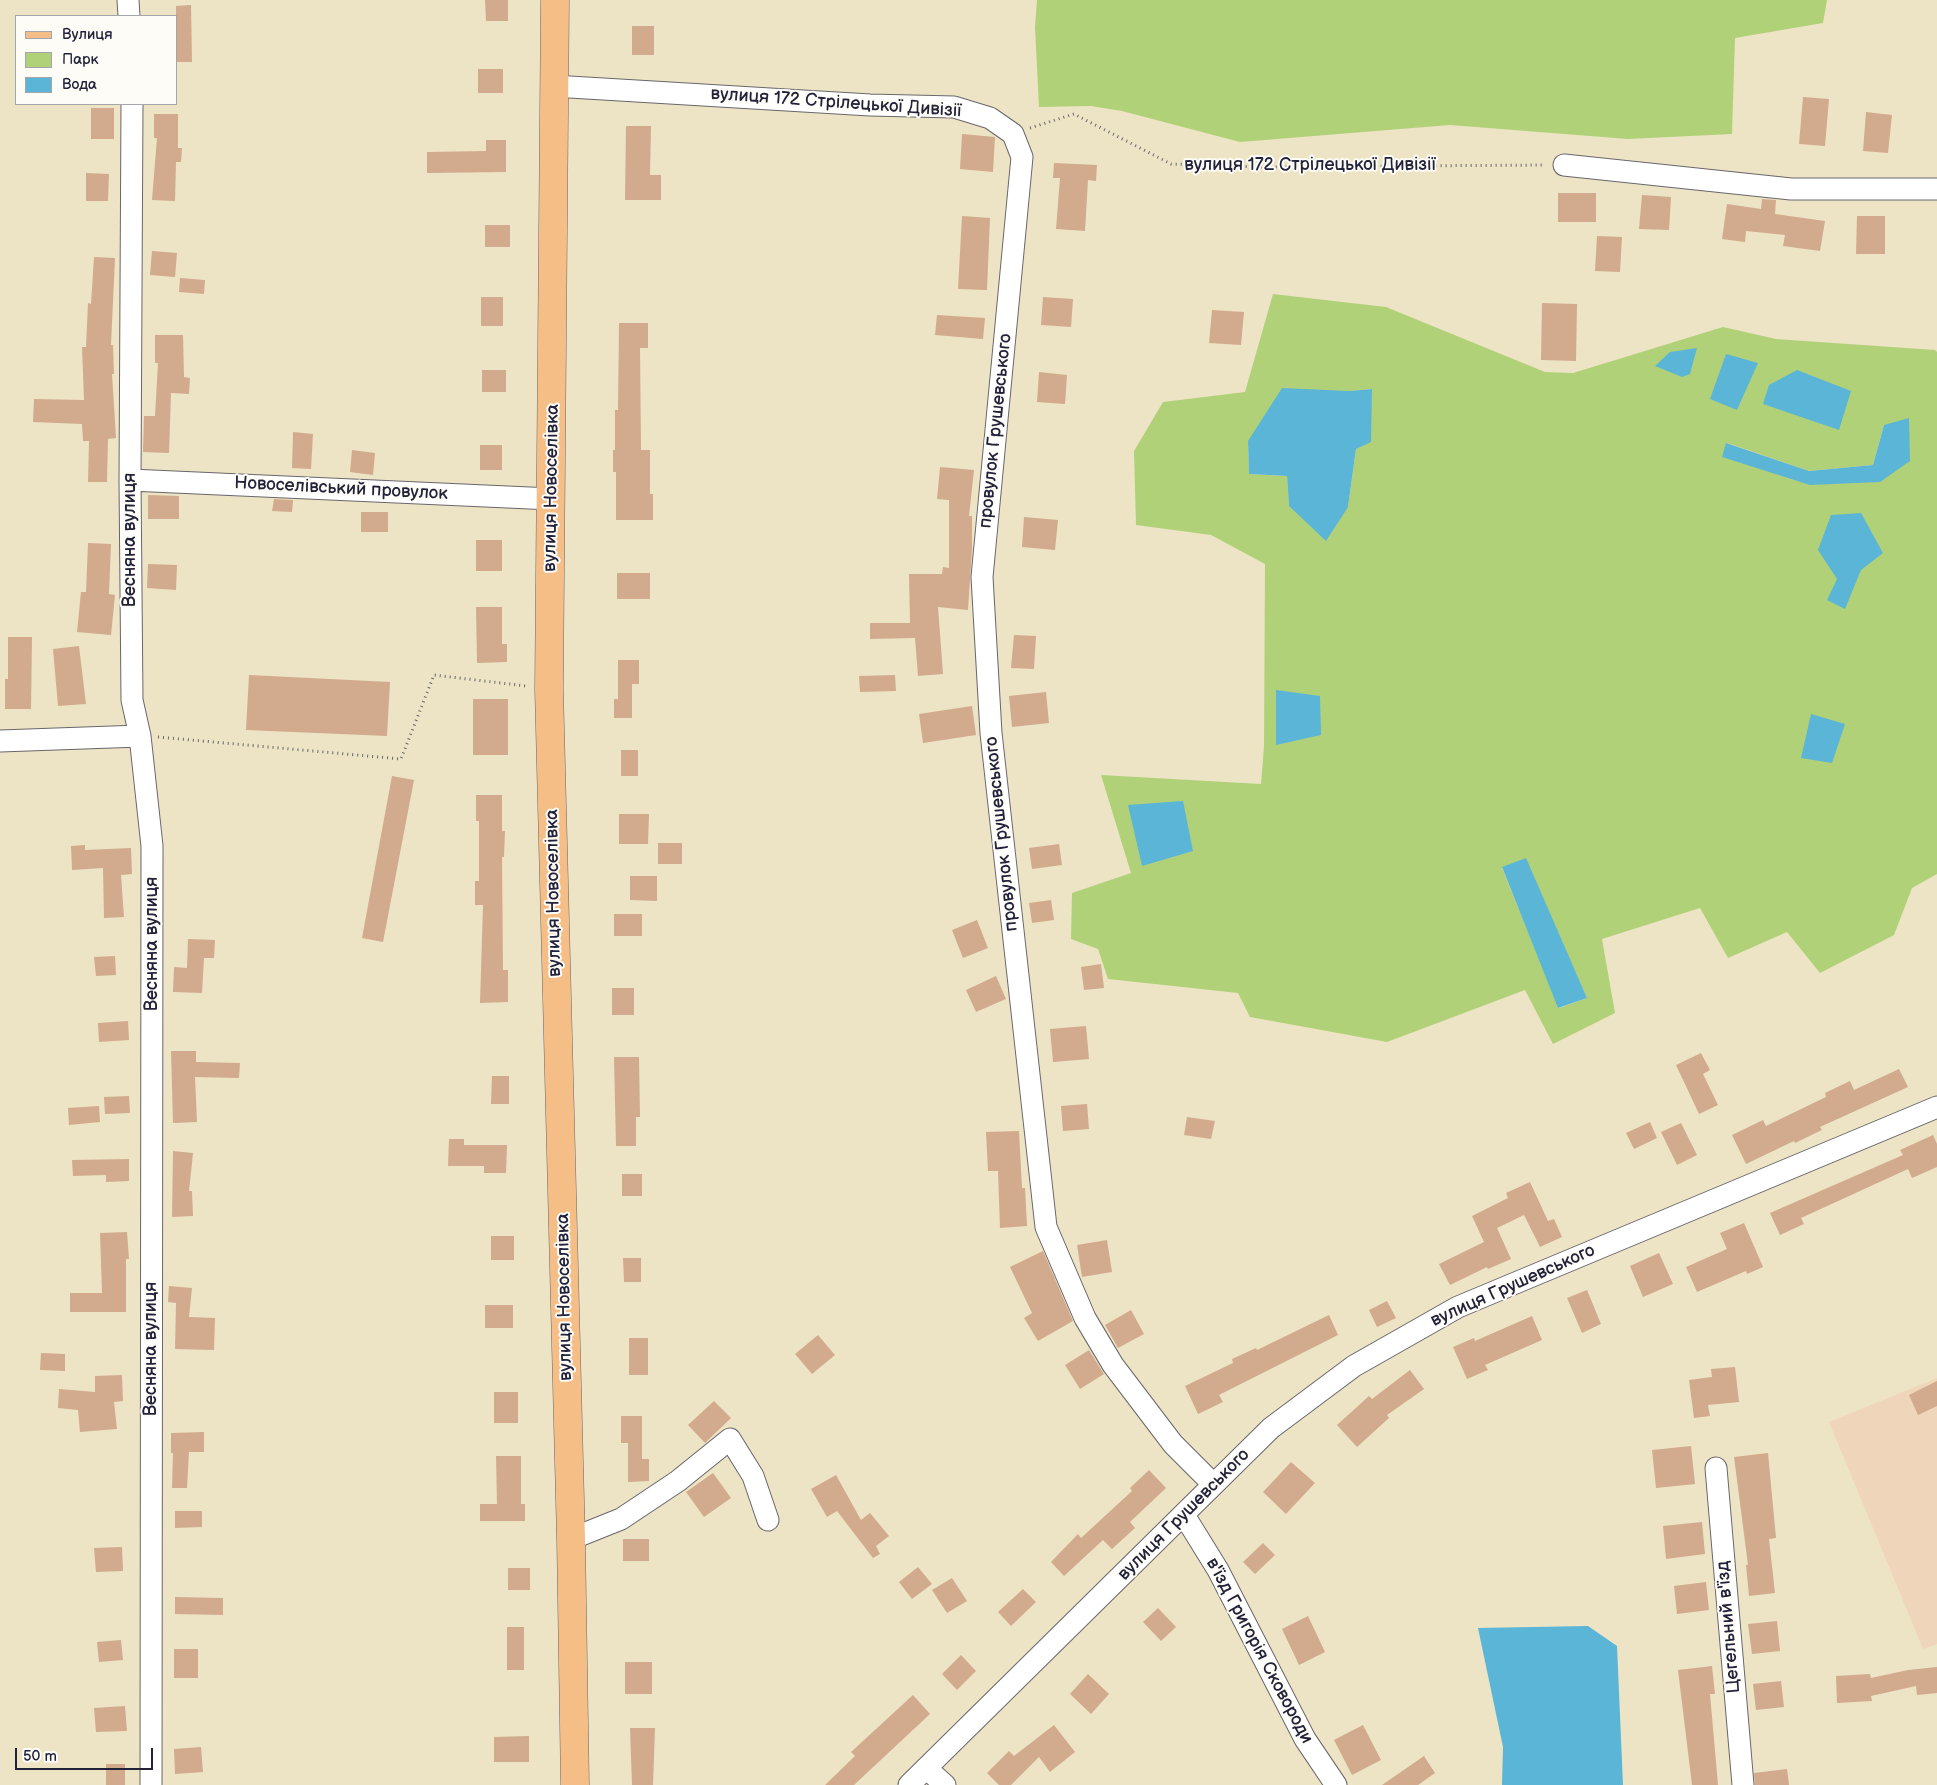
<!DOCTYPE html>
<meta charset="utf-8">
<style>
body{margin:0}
#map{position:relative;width:1937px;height:1785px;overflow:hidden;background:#ede4c5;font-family:"Balsamiq Sans",sans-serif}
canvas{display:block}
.legend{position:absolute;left:15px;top:15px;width:162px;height:90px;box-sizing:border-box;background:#fdfcf7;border:1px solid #a5a5ac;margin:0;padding:6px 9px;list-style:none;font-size:15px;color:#22223b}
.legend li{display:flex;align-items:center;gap:10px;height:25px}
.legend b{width:25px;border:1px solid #a5a5ac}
.scale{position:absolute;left:15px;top:1748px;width:138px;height:22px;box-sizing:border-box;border:2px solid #22223b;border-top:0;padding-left:6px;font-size:15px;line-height:18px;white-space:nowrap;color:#22223b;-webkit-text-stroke:4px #fdfcf7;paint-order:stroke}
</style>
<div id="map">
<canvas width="1937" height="1785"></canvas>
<ul class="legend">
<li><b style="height:6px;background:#f6be87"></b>Вулиця</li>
<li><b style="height:14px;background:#b1d179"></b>Парк</li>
<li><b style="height:14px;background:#5ab5d7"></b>Вода</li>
</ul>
<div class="scale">50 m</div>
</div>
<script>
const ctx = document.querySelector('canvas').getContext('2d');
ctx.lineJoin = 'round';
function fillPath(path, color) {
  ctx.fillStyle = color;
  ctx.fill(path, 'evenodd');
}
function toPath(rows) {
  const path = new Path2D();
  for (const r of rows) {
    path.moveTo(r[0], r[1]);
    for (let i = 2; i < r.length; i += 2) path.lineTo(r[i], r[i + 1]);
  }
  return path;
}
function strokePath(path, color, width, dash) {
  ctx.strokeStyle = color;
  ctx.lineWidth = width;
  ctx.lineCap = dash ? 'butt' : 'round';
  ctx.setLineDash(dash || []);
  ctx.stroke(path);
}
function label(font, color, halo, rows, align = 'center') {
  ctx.font = font + ' "Balsamiq Sans",sans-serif';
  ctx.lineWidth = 4;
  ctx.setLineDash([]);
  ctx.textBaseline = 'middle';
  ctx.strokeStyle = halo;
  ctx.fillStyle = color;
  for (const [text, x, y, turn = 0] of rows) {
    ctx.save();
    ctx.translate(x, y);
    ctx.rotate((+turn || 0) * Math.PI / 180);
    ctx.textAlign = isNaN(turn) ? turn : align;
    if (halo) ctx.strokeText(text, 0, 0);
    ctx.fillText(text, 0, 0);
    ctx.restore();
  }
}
fillPath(toPath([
 [1937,1378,1937,1644,1923,1649,1829,1422]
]), '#efd6bb');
fillPath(toPath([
 [1037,0,1827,0,1823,23,1735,38,1732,134,1628,139,1450,125,1240,142,1122,111,1091,106,1039,107,1035,27],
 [1273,294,1386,307,1545,372,1573,373,1723,327,1776,339,1935,350,1937,352,1937,874,1912,888,1894,935,1820,973,1787,932,1728,958,1700,908,1602,939,1615,1013,1553,1044,1525,990,1387,1042,1250,1017,1238,993,1108,979,1098,949,1071,939,1072,893,1131,873,1101,775,1261,784,1264,746,1265,564,1211,535,1136,525,1134,451,1163,402,1245,392],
 [1372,389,1356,449,1348,507,1289,506,1287,476,1249,474,1248,441,1350,391],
 [1884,425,1880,482,1723,457,1723,456,1727,443,1809,471,1873,465],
 [1525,859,1587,998,1559,1008,1502,868]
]), '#b1d179');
fillPath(toPath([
 [1697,348,1690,374,1682,377,1655,366,1670,352],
 [1726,354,1758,363,1737,410,1710,399],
 [1797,370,1851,391,1839,430,1763,404,1769,385],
 [1282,388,1349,391,1372,389,1371,442,1356,449,1348,507,1326,541,1289,506,1287,476,1249,474,1248,441],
 [1909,418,1910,461,1880,482,1810,485,1722,457,1726,443,1809,471,1873,465,1884,425],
 [1861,513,1883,553,1861,570,1845,609,1827,600,1837,579,1818,550,1831,515],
 [1276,690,1320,696,1321,735,1276,745],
 [1811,714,1845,724,1832,763,1801,758],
 [1183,801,1193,851,1142,866,1128,805],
 [1526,858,1587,998,1558,1008,1502,867],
 [1588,1626,1617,1646,1623,1785,1502,1785,1503,1747,1478,1628]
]), '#5ab5d7');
fillPath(toPath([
 [485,0,508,0,508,21,486,21],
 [191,5,192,62,176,62,176,6],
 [632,26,654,26,654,55,632,55],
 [478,69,503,69,503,93,478,93],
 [1803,97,1829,99,1825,146,1799,144],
 [91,108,114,108,114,139,91,139],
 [1866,112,1892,115,1888,153,1863,151],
 [154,114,178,114,178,148,182,148,181,162,176,162,175,201,152,200,157,138,154,138],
 [626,126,651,126,650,175,661,175,661,200,625,200],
 [962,134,995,137,993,172,960,169],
 [486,140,506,140,506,172,427,173,427,152,486,151],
 [1054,163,1097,165,1096,181,1088,180,1085,231,1056,229,1060,178,1053,178],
 [86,173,109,174,108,201,86,201],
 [1558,193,1596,193,1596,222,1558,222],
 [1642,195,1671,197,1669,230,1639,229],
 [1762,199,1776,200,1775,214,1825,221,1820,251,1783,246,1785,235,1746,231,1745,242,1722,239,1727,204,1761,209],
 [962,216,990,218,987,290,958,289],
 [1857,216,1885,216,1885,254,1856,254],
 [485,225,510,225,510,247,485,247],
 [1597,236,1622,237,1620,272,1595,271],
 [152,251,177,253,175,277,150,275],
 [94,257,115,258,111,345,113,345,114,374,112,374,116,438,108,439,107,482,88,482,89,441,83,441,82,424,33,422,34,399,84,400,82,347,86,347,88,303,91,304],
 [180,278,205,280,204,294,179,292],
 [481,297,503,297,503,326,481,326],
 [1043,297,1073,299,1071,327,1041,325],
 [1542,303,1577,304,1576,361,1541,360],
 [1212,310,1244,312,1241,345,1209,343],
 [937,315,985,318,983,339,935,335],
 [619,323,648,323,648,348,640,348,641,450,650,450,650,494,653,494,653,520,616,520,616,472,613,472,613,450,615,450,615,410,618,410],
 [155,335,183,335,184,377,190,378,189,394,171,393,169,453,143,452,144,416,155,416,158,363,155,363],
 [482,370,506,370,506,392,482,392],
 [1039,372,1067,375,1065,404,1037,402],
 [293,432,313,434,311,469,292,468],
 [480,445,502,445,502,470,480,470],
 [352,450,375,453,373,475,350,472],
 [940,467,974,470,969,516,972,516,972,549,968,610,938,607,943,674,918,676,915,638,870,639,870,623,910,623,909,574,942,574,943,567,949,568,949,500,937,499],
 [148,495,179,496,179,519,148,519],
 [274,499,293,500,292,512,272,511],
 [361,512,388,512,388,532,361,532],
 [1024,517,1058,520,1055,550,1022,547],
 [476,540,502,540,502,571,476,571],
 [88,543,111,544,109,594,115,595,111,635,77,632,81,592,86,592],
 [148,564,177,565,176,590,147,588],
 [617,573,650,573,650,599,617,599],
 [476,607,502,607,502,644,507,644,507,662,477,663],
 [1014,635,1036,636,1034,669,1011,668],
 [8,637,32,637,31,709,5,709,5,679,8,679],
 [79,646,86,704,58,706,53,649],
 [618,660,639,660,639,684,632,684,632,718,614,718,614,699,618,699],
 [249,675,390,682,387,736,246,730],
 [895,675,896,691,860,692,859,676],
 [1046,692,1049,723,1012,727,1009,696],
 [473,699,508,699,508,755,473,755],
 [972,706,976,735,923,743,919,714],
 [621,750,638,750,638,776,621,776],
 [392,776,414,780,383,942,362,938],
 [476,795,502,795,502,831,505,831,504,857,502,857,503,970,508,970,508,1002,480,1003,483,905,475,905,475,881,479,881,479,821,476,821],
 [619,814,649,814,648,844,619,844],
 [658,843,682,843,682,864,658,864],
 [1059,844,1062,865,1032,869,1029,848],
 [85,845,85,850,131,848,132,874,121,875,124,917,104,918,103,868,72,870,71,846],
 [630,876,657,876,657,901,630,900],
 [1051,900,1054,920,1032,923,1029,903],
 [614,914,642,914,642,936,614,936],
 [977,920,988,948,963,958,952,930],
 [188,939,215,940,214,958,204,958,202,993,173,992,174,967,187,968],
 [115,956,116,975,96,976,94,957],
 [1101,964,1104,988,1084,990,1081,967],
 [996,976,1006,999,976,1012,966,990],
 [612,988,634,988,634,1015,612,1015],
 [128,1021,129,1040,99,1042,98,1023],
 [1086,1026,1089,1059,1053,1062,1050,1029],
 [171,1051,196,1051,196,1062,240,1063,239,1078,195,1077,197,1122,173,1123],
 [1701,1053,1710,1070,1703,1074,1718,1105,1699,1114,1676,1065],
 [614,1057,639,1057,640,1117,636,1117,636,1146,616,1146],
 [1899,1069,1908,1087,1820,1127,1822,1130,1795,1143,1794,1141,1746,1164,1732,1135,1763,1120,1766,1126,1826,1097,1825,1093,1850,1081,1854,1090],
 [492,1076,509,1076,509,1104,491,1104],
 [129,1096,130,1113,105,1114,104,1097],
 [1087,1104,1089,1129,1063,1131,1061,1106],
 [99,1106,100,1122,69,1125,68,1108],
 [1187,1117,1215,1121,1211,1139,1184,1135],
 [1650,1122,1657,1138,1634,1149,1626,1133],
 [1681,1123,1697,1155,1677,1165,1661,1132],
 [1019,1131,1022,1188,1025,1188,1027,1226,1000,1228,998,1171,988,1171,986,1132],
 [1933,1135,1937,1144,1937,1167,1912,1178,1908,1169,1801,1218,1804,1224,1780,1235,1770,1213,1903,1155,1900,1150],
 [449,1139,464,1139,464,1145,507,1145,506,1173,484,1173,484,1166,448,1166],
 [173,1151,193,1153,189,1191,192,1191,193,1216,172,1217],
 [129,1159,129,1181,106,1182,106,1175,73,1176,72,1160],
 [622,1174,642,1174,642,1196,622,1196],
 [1530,1182,1548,1221,1554,1219,1562,1237,1540,1247,1524,1215,1497,1228,1511,1259,1488,1269,1487,1267,1450,1285,1439,1264,1484,1242,1472,1216,1508,1198,1506,1193],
 [1744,1223,1763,1267,1747,1274,1746,1271,1697,1292,1686,1267,1727,1249,1720,1233],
 [127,1232,129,1259,126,1259,126,1312,70,1312,70,1293,102,1293,100,1233],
 [491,1236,514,1236,514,1260,491,1260],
 [1107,1240,1112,1272,1082,1277,1077,1245],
 [1043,1251,1073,1321,1038,1341,1024,1318,1032,1313,1010,1267],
 [1659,1253,1673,1284,1643,1297,1630,1266],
 [623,1258,641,1258,641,1282,624,1282],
 [169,1286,192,1288,189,1317,215,1318,214,1350,175,1349,176,1303,168,1302],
 [1587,1290,1601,1324,1582,1333,1567,1298],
 [1387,1301,1396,1318,1377,1327,1369,1310],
 [485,1305,513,1305,513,1328,485,1328],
 [1131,1310,1144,1334,1118,1348,1105,1325],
 [1329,1315,1338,1335,1219,1395,1223,1402,1198,1414,1185,1386,1233,1363,1232,1359,1256,1348,1257,1350],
 [1532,1316,1542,1340,1485,1365,1488,1370,1467,1379,1453,1347,1474,1338,1475,1341],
 [818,1335,835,1355,812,1374,795,1354],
 [629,1338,648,1338,648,1375,629,1375],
 [1089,1350,1104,1374,1080,1389,1065,1365],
 [41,1353,65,1354,65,1371,40,1370],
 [1735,1367,1739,1402,1708,1405,1710,1416,1694,1418,1689,1380,1712,1377,1711,1369],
 [1410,1370,1424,1389,1387,1415,1389,1418,1357,1447,1337,1425,1369,1396,1372,1399],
 [122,1375,123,1401,114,1402,117,1429,80,1432,78,1410,58,1408,59,1389,95,1392,95,1376],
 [1937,1381,1937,1406,1918,1415,1909,1395],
 [494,1392,518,1392,518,1423,494,1423],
 [714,1401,731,1418,705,1443,688,1425],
 [621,1416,642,1416,642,1459,649,1459,649,1481,628,1482,628,1443,621,1443],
 [204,1432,204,1452,189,1452,187,1488,172,1488,173,1453,171,1453,171,1433],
 [1691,1446,1695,1484,1656,1488,1652,1450],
 [1768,1453,1776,1538,1769,1539,1775,1593,1749,1596,1746,1565,1748,1565,1734,1457],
 [496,1456,521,1456,521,1504,525,1504,525,1521,480,1521,480,1504,497,1504],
 [1291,1462,1315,1483,1286,1514,1263,1492],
 [1149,1470,1166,1488,1130,1522,1135,1528,1112,1549,1103,1540,1064,1576,1051,1562,1078,1534,1081,1538,1132,1491,1130,1488],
 [713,1473,731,1498,704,1517,686,1492],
 [836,1475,861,1520,870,1513,889,1536,876,1546,880,1554,873,1558,837,1511,827,1517,811,1489],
 [175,1511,202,1511,202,1527,175,1528],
 [1702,1522,1705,1554,1666,1559,1663,1526],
 [623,1539,649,1539,649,1561,623,1561],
 [1263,1543,1275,1555,1255,1574,1243,1562],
 [122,1547,123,1571,96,1572,94,1548],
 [918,1567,932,1584,912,1599,899,1582],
 [508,1568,530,1568,530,1590,508,1590],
 [952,1578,967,1601,947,1613,932,1590],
 [1706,1582,1709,1610,1677,1614,1674,1586],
 [1023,1589,1036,1602,1011,1626,998,1612],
 [175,1597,223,1598,223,1615,175,1614],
 [1158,1608,1176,1627,1161,1641,1143,1622],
 [1308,1616,1325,1652,1299,1665,1282,1629],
 [1777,1621,1780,1651,1752,1654,1748,1624],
 [507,1627,524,1627,524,1670,507,1670],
 [121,1640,123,1660,99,1662,97,1642],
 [174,1649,198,1649,198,1678,174,1678],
 [961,1655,976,1671,957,1690,942,1674],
 [625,1662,652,1662,652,1694,625,1694],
 [1712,1666,1715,1694,1710,1694,1718,1785,1692,1785,1678,1670],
 [1937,1667,1937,1693,1917,1695,1916,1686,1871,1696,1872,1701,1837,1703,1836,1676,1870,1674,1871,1678,1908,1670],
 [1088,1674,1109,1694,1091,1714,1070,1694],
 [1781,1681,1784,1707,1756,1710,1753,1684],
 [913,1695,930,1714,854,1785,825,1785,855,1756,851,1752],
 [125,1706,127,1731,96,1732,94,1708],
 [1054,1725,1075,1752,1050,1772,1039,1757,1011,1785,999,1785,987,1773,1009,1751,1014,1756],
 [1363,1725,1381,1760,1352,1775,1334,1740],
 [630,1728,655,1728,653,1785,632,1785],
 [529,1736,529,1762,494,1762,494,1737],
 [201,1747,203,1772,175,1774,174,1749],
 [1424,1756,1435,1773,1418,1785,1382,1785],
 [106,1764,125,1764,125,1785,106,1785],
 [1787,1769,1789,1785,1755,1785,1754,1773]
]), '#d2aa8d');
const minor = toPath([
 [128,0,129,16],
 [553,86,870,105,954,107,990,118,1013,134,1022,157,982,577,991,733,1046,1227,1085,1318,1113,1365,1173,1444,1213,1484],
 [132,104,130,480,132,700,140,736,152,846,151,1785],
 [1564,165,1791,189,1937,189],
 [130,480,552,499],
 [0,741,140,736],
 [1716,1468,1743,1785],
 [1184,1515,1218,1570,1305,1739,1336,1785],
 [571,1539,621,1519,678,1481,730,1439,753,1476,768,1520],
 [926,1768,945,1785],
 [909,1785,1271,1428,1354,1366,1458,1307,1937,1107]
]);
const primary = toPath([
 [555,0,549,689,571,1539,575,1785]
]);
strokePath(minor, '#69666b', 23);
strokePath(primary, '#69666b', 29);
strokePath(toPath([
 [1030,128,1074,114,1171,164,1259,167,1545,165],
 [158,737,401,759,434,675,526,686]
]), '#69666b', 3, [1, 4]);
strokePath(minor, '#fff', 21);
strokePath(primary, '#f6be87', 28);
label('18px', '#22223b', '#fdfcf7', [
 ["вулиця 172 Стрілецької Дивізії",836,103,4],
 ["вулиця 172 Стрілецької Дивізії",1310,165],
 ["провулок Грушевського",996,431,-84],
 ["вулиця Новоселівка",552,488,-89],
 ["Новоселівський провулок",341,489,3],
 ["Весняна вулиця",130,540,-90],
 ["провулок Грушевського",1002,834,-96],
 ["вулиця Новоселівка",554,893,-91],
 ["Весняна вулиця",152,944,-90],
 ["вулиця Грушевського",1513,1286,-24],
 ["вулиця Новоселівка",565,1297,-91],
 ["Весняна вулиця",151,1349,-90],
 ["вулиця Грушевського",1184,1515,-45],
 ["Цегельний в'їзд",1729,1627,-95],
 ["в'їзд Григорія Сковороди",1259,1651,62]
]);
</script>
